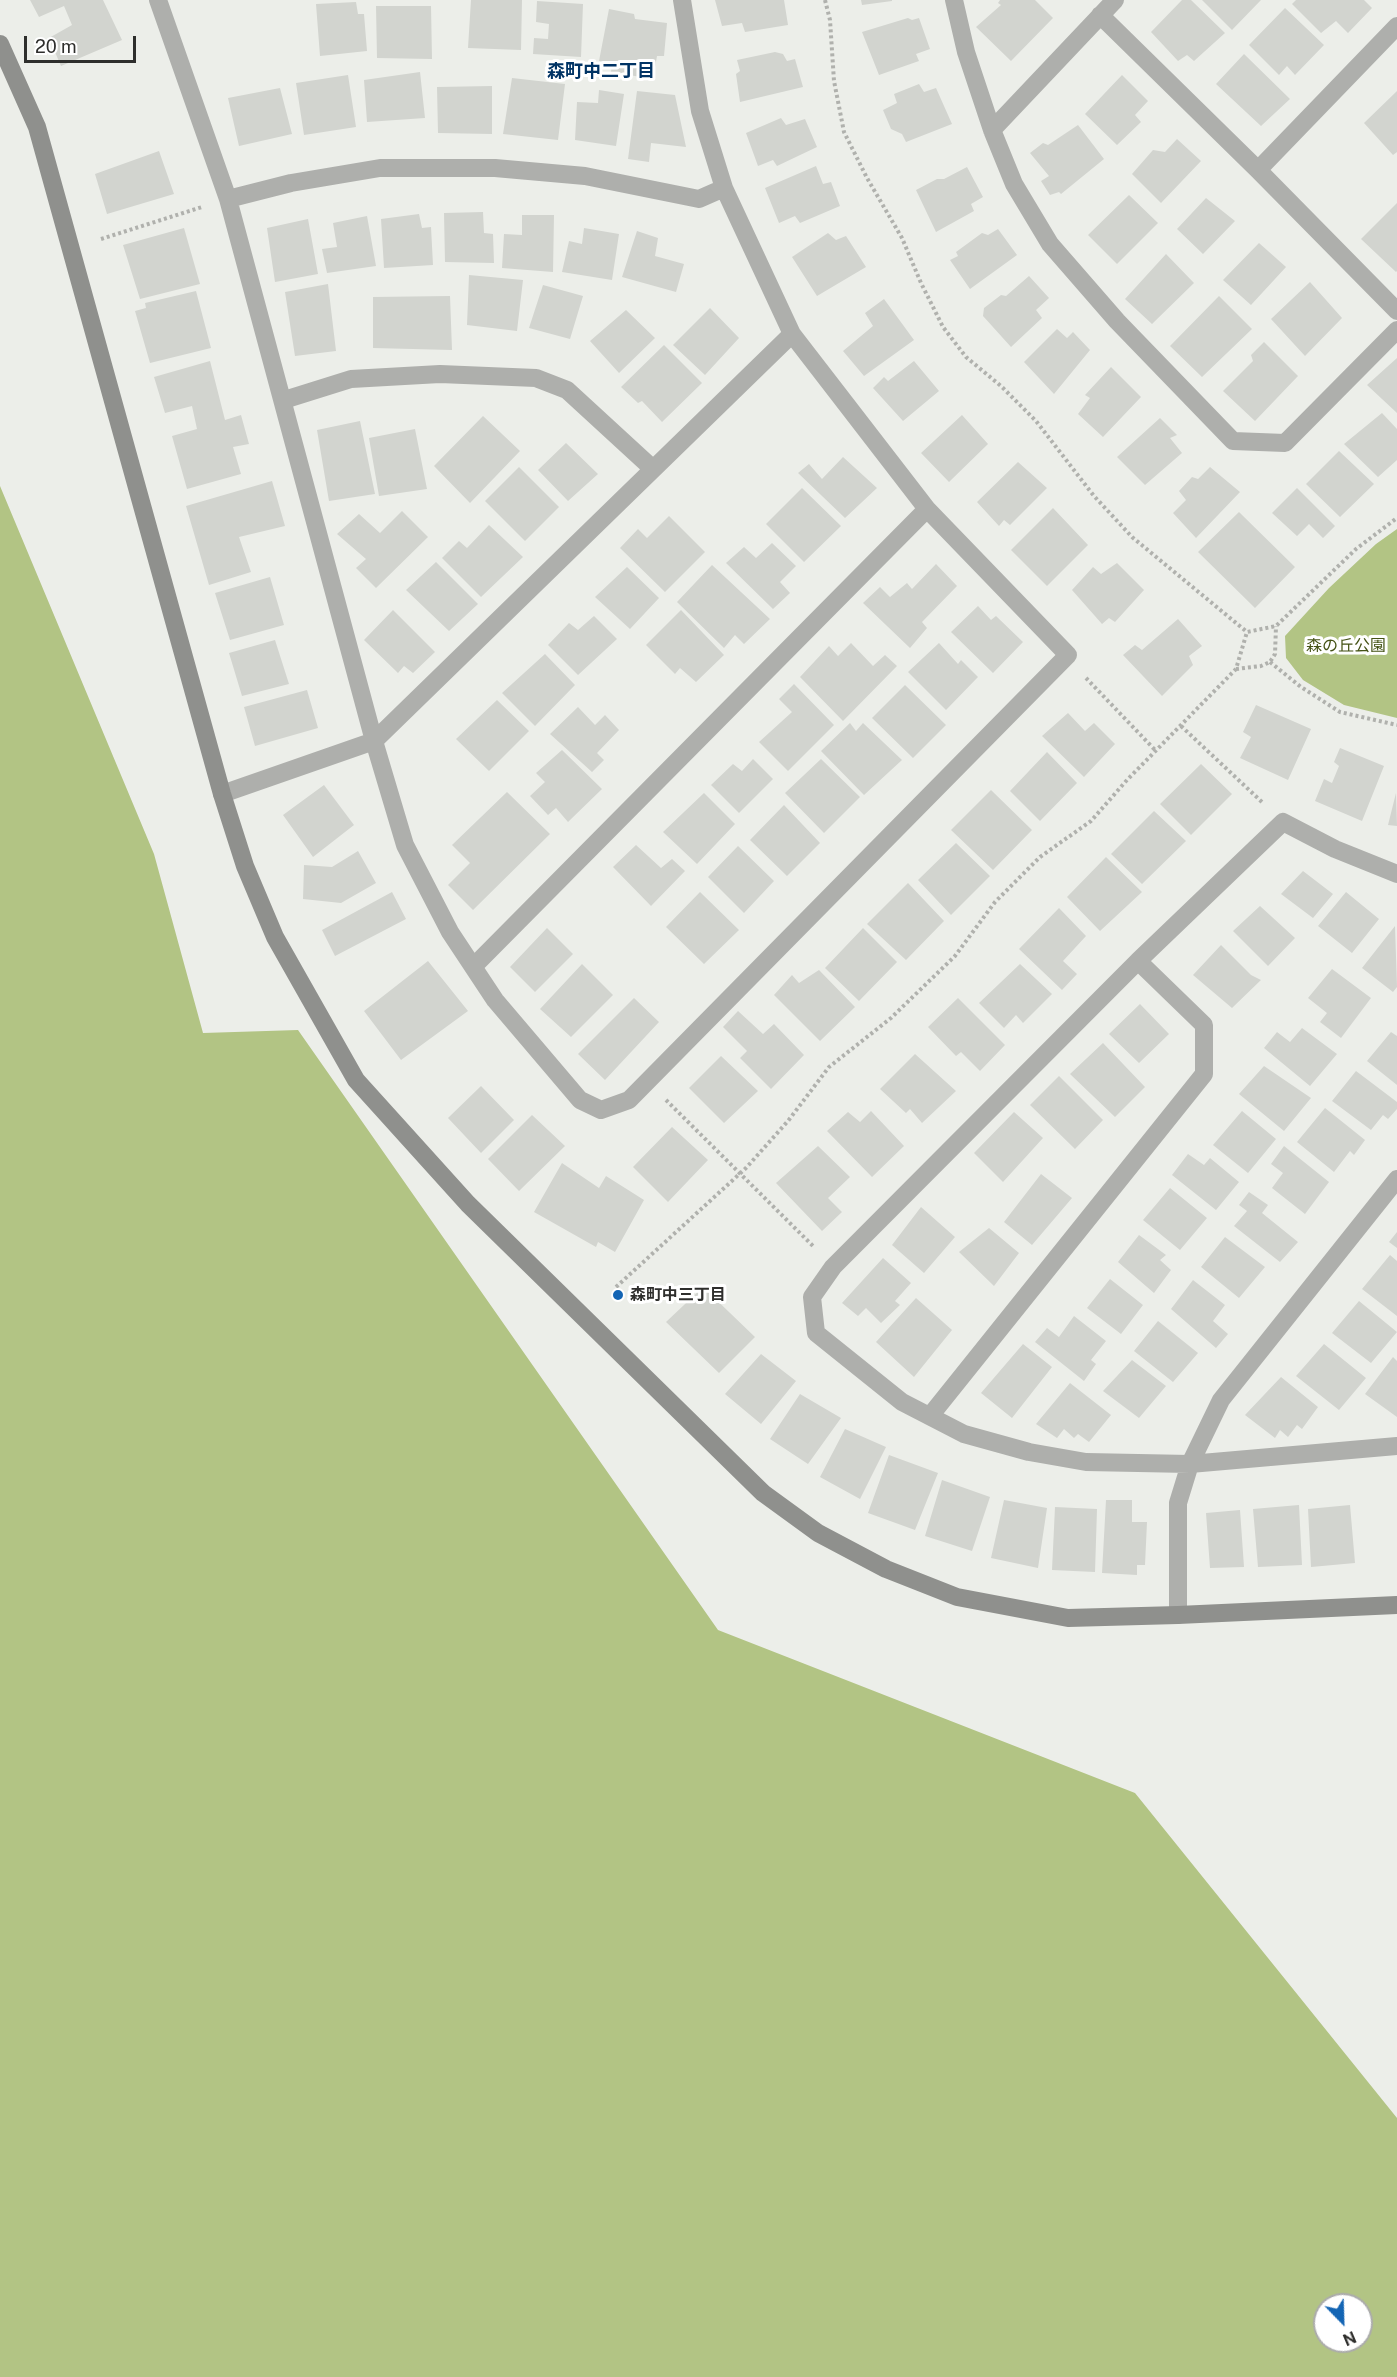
<!DOCTYPE html>
<meta charset="utf-8">
<style>
body{margin:0}
#map{position:relative;width:1397px;height:2377px;overflow:hidden;background:#eceee9;font-family:"Public Sans",sans-serif}
canvas{display:block}
.north{position:absolute;left:1313px;top:2293px;width:60px;height:60px;box-sizing:border-box;background:#fff;border:2px solid #ababab;border-radius:50%;rotate:157deg;font-size:16px;font-weight:700;line-height:24px;text-align:center;color:#2e2e2c}
.north::after{content:'';display:block;margin:auto;width:21px;height:27px;background:#1465b4;clip-path:polygon(50% 0,100% 100%,50% 72%,0 100%)}
.scale{position:absolute;left:24px;top:36px;width:112px;height:27px;box-sizing:border-box;border:3px solid #2e2e2c;border-top:0;padding-left:8px;font-size:18px;line-height:21px;white-space:nowrap;color:#2e2e2c;-webkit-text-stroke:4px #fff;paint-order:stroke}
</style>
<div id="map">
<canvas width="1397" height="2377"></canvas>
<div class="north">N</div>
<div class="scale">20 m</div>
</div>
<script>
const ctx = document.querySelector('canvas').getContext('2d');
ctx.lineJoin = 'round';
function fillPath(path, color) {
  ctx.fillStyle = color;
  ctx.fill(path, 'evenodd');
}
function toPath(rows) {
  const path = new Path2D();
  for (const r of rows) {
    path.moveTo(r[0], r[1]);
    for (let i = 2; i < r.length; i += 2) path.lineTo(r[i], r[i + 1]);
  }
  return path;
}
function strokePath(path, color, width, dash) {
  ctx.strokeStyle = color;
  ctx.lineWidth = width;
  ctx.lineCap = dash ? 'butt' : 'round';
  ctx.setLineDash(dash || []);
  ctx.stroke(path);
}
function label(font, color, halo, rows, align = 'center') {
  ctx.font = font + ' "Public Sans","Noto Sans JP",sans-serif';
  ctx.lineWidth = 6;
  ctx.setLineDash([]);
  ctx.textBaseline = 'middle';
  ctx.strokeStyle = halo;
  ctx.fillStyle = color;
  for (const [text, x, y, turn = 0] of rows) {
    ctx.save();
    ctx.translate(x, y);
    ctx.rotate((+turn || 0) * Math.PI / 180);
    ctx.textAlign = isNaN(turn) ? turn : align;
    if (halo) ctx.strokeText(text, 0, 0);
    ctx.fillText(text, 0, 0);
    ctx.restore();
  }
}
fillPath(toPath([
 [0,486,154,854,203,1033,298,1030,718,1630,1135,1793,1397,2118,1397,2377,0,2377],
 [1325,2305,1361,2305,1361,2341,1325,2341],
 [1397,529,1397,718,1344,705,1303,680,1286,658,1285,636,1329,588,1376,544]
]), '#b2c484');
fillPath(toPath([
 [30,0,103,0,122,40,61,66,49,38,72,25,64,6,39,17],
 [471,0,522,0,521,50,468,48],
 [715,0,784,0,788,25,745,32,742,23,722,26],
 [861,0,892,0,892,1,862,5],
 [1000,0,1035,0,1053,18,1011,61,976,27,1001,5,998,3],
 [1182,0,1191,0,1225,33,1194,61,1187,55,1178,61,1151,32],
 [1202,0,1261,0,1232,30],
 [1296,0,1364,0,1372,8,1348,33,1336,21,1321,33,1292,4],
 [537,1,583,4,581,57,533,54,534,38,548,39,549,24,536,22],
 [356,2,358,14,364,14,367,51,320,56,316,4],
 [376,6,431,6,432,59,377,58],
 [1285,8,1324,45,1295,75,1287,66,1279,75,1249,45],
 [609,9,634,14,635,19,667,23,664,56,657,56,653,79,611,72,612,62,599,61],
 [908,18,912,20,919,18,930,49,916,54,919,61,879,75,862,32],
 [775,52,783,54,787,61,795,59,803,87,740,102,736,74,740,71,737,60],
 [1244,54,1290,99,1261,126,1216,84],
 [420,72,425,118,367,122,364,80],
 [348,75,356,127,304,135,296,83],
 [1122,75,1148,101,1135,115,1141,122,1117,145,1085,114],
 [512,78,565,84,558,140,503,134],
 [919,84,924,92,936,88,952,124,906,142,902,134,891,129,883,110,897,103,894,94],
 [492,86,492,134,438,133,437,87],
 [280,88,292,134,239,146,228,98],
 [599,90,624,94,616,146,575,140,577,102,598,103],
 [637,91,675,95,686,147,651,143,649,162,628,159],
 [1397,91,1397,152,1393,155,1364,123],
 [781,118,786,125,805,119,817,147,777,166,773,160,758,166,746,133],
 [1078,125,1104,159,1061,194,1059,192,1050,195,1041,181,1049,176,1030,153,1043,143,1048,145],
 [1177,139,1201,161,1161,203,1132,174,1153,150,1165,152],
 [159,151,174,194,107,214,95,174],
 [816,166,823,184,831,182,840,206,800,223,795,216,779,223,765,188],
 [967,167,983,197,971,204,974,211,936,232,916,190,937,179,944,179],
 [1129,195,1158,223,1117,264,1088,235],
 [1206,198,1235,221,1203,254,1177,229],
 [1397,203,1397,271,1396,272,1361,239],
 [483,212,484,233,493,234,494,263,445,262,444,213],
 [419,214,422,228,431,227,433,265,384,268,381,219],
 [522,215,554,215,553,272,502,268,504,234,522,235],
 [367,216,376,266,327,273,322,249,337,247,333,223],
 [308,219,318,274,275,282,267,228],
 [184,228,200,284,140,299,123,245],
 [584,228,619,234,612,280,562,272,569,241,582,244],
 [998,229,1017,255,970,289,950,260,958,256,956,252,982,233,988,235],
 [637,231,658,238,655,256,684,264,676,292,622,277],
 [828,233,836,240,846,236,866,267,817,296,792,257],
 [1259,243,1286,267,1251,305,1223,280],
 [1166,254,1194,283,1152,324,1125,299],
 [469,275,523,280,517,331,467,325],
 [1029,276,1049,298,1036,310,1042,318,1011,347,983,316,984,308,1001,295,1006,296],
 [1310,282,1342,318,1305,356,1271,319],
 [328,284,336,351,295,356,285,292],
 [543,285,583,296,570,339,529,328],
 [196,291,211,348,150,363,135,311,146,308,145,303],
 [450,296,452,350,373,348,373,297],
 [1219,296,1252,329,1202,377,1170,346],
 [884,299,914,340,864,376,843,351,873,326,865,313],
 [710,308,739,338,705,375,673,345],
 [626,310,655,338,619,373,590,341],
 [1057,329,1067,338,1073,332,1090,350,1054,394,1024,362],
 [1264,342,1298,376,1255,421,1223,391,1253,361,1251,355],
 [664,345,702,383,662,422,642,401,638,403,621,387],
 [1397,358,1397,413,1367,385],
 [210,361,225,420,241,415,249,444,233,447,241,474,187,489,172,436,197,429,192,406,165,413,154,377],
 [914,361,939,391,903,421,873,388,884,377,888,381],
 [1111,367,1141,397,1103,437,1078,414,1090,398,1085,395],
 [1382,413,1397,429,1397,460,1378,477,1344,444],
 [962,415,988,444,949,482,921,453],
 [483,416,520,451,470,503,434,466],
 [1160,418,1177,435,1170,438,1182,453,1145,485,1117,457],
 [360,421,375,494,329,501,317,430],
 [415,429,427,489,379,496,369,438],
 [566,443,598,474,568,501,538,470],
 [1339,451,1374,484,1340,517,1306,484],
 [843,457,877,488,845,518,798,473,809,464,822,479],
 [1018,462,1047,488,1010,525,1004,520,999,526,977,502],
 [519,467,559,507,525,541,485,501],
 [1210,467,1240,492,1196,538,1173,513,1186,500,1179,491,1192,477,1198,479],
 [272,481,285,526,239,537,251,572,209,585,186,506],
 [802,488,841,526,804,562,766,524],
 [1297,488,1335,526,1323,538,1309,524,1297,536,1272,513],
 [1053,508,1088,545,1047,586,1011,550],
 [402,511,428,537,376,588,356,568,366,559,337,534,359,514,380,533],
 [1239,512,1295,567,1255,608,1198,552],
 [669,516,705,552,665,592,620,548,638,529,647,538],
 [489,525,523,557,481,597,442,558,459,541,467,548],
 [772,543,796,566,780,582,790,593,773,609,726,563,744,547,756,558],
 [436,562,478,604,449,631,406,590],
 [1117,563,1144,590,1115,622,1109,618,1102,624,1072,590,1093,567,1101,574],
 [936,564,957,586,922,622,927,628,910,648,863,603,880,587,890,597,907,583,912,589],
 [712,565,770,619,744,644,735,635,724,648,677,602],
 [627,567,659,598,630,629,595,597],
 [270,577,284,625,230,640,215,593],
 [978,606,991,620,996,616,1023,642,993,673,951,632],
 [393,610,435,652,413,673,404,666,398,673,364,640],
 [681,610,724,655,696,682,680,668,675,674,646,645],
 [594,616,617,639,578,675,548,645,569,623,578,630],
 [1178,619,1202,646,1189,656,1193,665,1162,696,1123,655,1135,645,1142,650],
 [275,640,289,684,242,696,229,653],
 [851,643,873,666,885,655,897,666,843,721,800,677,829,646,838,656],
 [939,643,958,664,961,660,978,677,946,710,908,672],
 [545,654,575,685,535,726,502,693],
 [794,684,834,725,788,771,759,742,792,712,779,699],
 [905,685,946,725,913,758,872,718],
 [307,690,318,728,255,746,244,707],
 [497,700,529,731,489,771,456,739],
 [1256,705,1311,729,1288,780,1240,758,1251,737,1243,732],
 [578,707,595,725,605,715,619,730,597,753,604,760,592,772,550,734],
 [1068,713,1085,731,1094,723,1115,744,1084,777,1042,736],
 [850,723,856,731,863,723,902,760,864,795,821,751],
 [1340,748,1384,766,1362,821,1315,801,1324,779,1332,783,1339,766,1334,762],
 [562,750,602,789,568,822,556,808,548,815,530,796,545,782,536,773],
 [1047,752,1077,783,1040,821,1010,791],
 [753,759,773,779,739,813,711,785,733,764,742,771],
 [821,759,860,797,824,833,785,793],
 [1201,764,1232,794,1191,835,1160,804],
 [324,785,354,825,313,857,283,815],
 [991,790,1032,830,993,870,951,830],
 [507,792,550,834,473,910,448,885,470,863,452,845],
 [704,793,735,824,697,864,663,832],
 [1396,793,1397,826,1388,825],
 [784,805,820,843,787,876,750,840],
 [1154,811,1186,841,1142,884,1111,854],
 [956,843,990,876,951,915,918,880],
 [636,845,661,868,672,859,685,871,651,906,613,867],
 [738,846,774,881,744,913,708,877],
 [358,851,376,883,341,903,303,899,304,865,332,867],
 [1106,857,1142,892,1100,931,1067,897],
 [1303,871,1333,894,1313,918,1281,894],
 [908,883,944,921,906,960,867,924],
 [392,892,406,919,335,956,322,930],
 [700,892,739,930,704,964,666,927],
 [1346,892,1379,919,1352,953,1318,926],
 [1260,906,1295,938,1268,966,1233,931],
 [1059,908,1086,936,1063,961,1077,974,1062,990,1019,949],
 [1395,926,1397,987,1393,992,1362,968],
 [547,928,573,954,535,992,510,967],
 [863,928,897,962,859,1001,825,968],
 [1221,945,1251,975,1261,980,1232,1008,1193,975],
 [428,961,468,1011,401,1060,364,1011],
 [582,964,613,995,571,1037,540,1009],
 [1020,964,1052,994,1023,1023,1016,1015,1004,1028,979,1003],
 [1332,969,1371,998,1341,1038,1320,1022,1327,1013,1308,998],
 [819,970,855,1007,820,1041,774,995,792,975,799,983],
 [634,998,659,1022,605,1080,578,1054],
 [958,998,1005,1045,980,1071,961,1052,956,1056,928,1027],
 [1140,1004,1169,1034,1139,1063,1109,1034],
 [738,1011,763,1034,774,1024,804,1055,771,1089,740,1058,747,1051,723,1027],
 [1302,1028,1337,1054,1310,1086,1264,1048,1277,1032,1290,1042],
 [1391,1032,1397,1036,1397,1085,1367,1061],
 [1103,1043,1145,1087,1115,1117,1070,1074],
 [915,1054,956,1091,922,1123,910,1109,906,1113,880,1089],
 [721,1056,758,1091,724,1123,689,1088],
 [1264,1066,1311,1098,1284,1131,1239,1094],
 [1356,1071,1397,1102,1397,1109,1388,1119,1383,1115,1371,1130,1332,1101],
 [1059,1076,1103,1120,1075,1149,1030,1105],
 [481,1086,514,1120,481,1153,448,1118],
 [1325,1108,1365,1140,1354,1155,1350,1151,1334,1172,1297,1142],
 [871,1111,904,1146,872,1177,827,1131,848,1112,860,1122],
 [1242,1111,1276,1139,1248,1173,1213,1145],
 [1014,1112,1043,1138,1003,1182,974,1153],
 [532,1115,565,1146,519,1191,488,1159],
 [672,1127,708,1160,668,1202,633,1167],
 [818,1146,850,1177,828,1198,842,1212,822,1231,776,1183],
 [1284,1146,1329,1182,1305,1214,1272,1188,1283,1173,1271,1164],
 [1188,1154,1204,1165,1210,1158,1239,1182,1216,1210,1172,1175],
 [562,1163,599,1188,606,1176,644,1200,615,1252,598,1242,596,1247,534,1212],
 [1041,1174,1072,1198,1032,1245,1004,1222],
 [1170,1188,1207,1218,1180,1250,1143,1220],
 [1249,1192,1268,1205,1262,1213,1298,1242,1280,1262,1234,1226,1247,1211,1239,1205],
 [921,1207,955,1237,924,1273,892,1245],
 [989,1228,1019,1253,994,1286,959,1252],
 [1397,1232,1397,1248,1389,1242],
 [1139,1235,1166,1255,1160,1260,1171,1270,1154,1293,1118,1262],
 [1225,1237,1265,1267,1239,1298,1201,1267],
 [1390,1255,1397,1261,1397,1316,1362,1289],
 [883,1258,911,1283,895,1301,900,1305,881,1323,866,1308,858,1316,842,1303],
 [1110,1279,1143,1305,1121,1334,1087,1308],
 [1193,1280,1225,1305,1213,1321,1228,1334,1216,1348,1171,1309],
 [703,1287,755,1337,719,1373,666,1322],
 [916,1298,952,1330,914,1377,876,1342],
 [1359,1301,1397,1332,1371,1363,1332,1333],
 [1074,1316,1106,1341,1091,1360,1096,1364,1084,1381,1035,1342,1047,1328,1059,1337],
 [1158,1321,1198,1353,1173,1382,1134,1351],
 [1023,1344,1052,1367,1012,1418,981,1393],
 [1324,1344,1366,1378,1339,1410,1296,1376],
 [761,1354,796,1381,761,1424,725,1394],
 [1393,1357,1397,1361,1397,1417,1365,1394],
 [1132,1360,1166,1386,1139,1418,1103,1391],
 [1281,1377,1318,1407,1302,1429,1297,1425,1288,1437,1280,1430,1275,1438,1245,1415],
 [1070,1383,1111,1415,1089,1442,1078,1434,1074,1438,1064,1429,1057,1438,1036,1424],
 [800,1394,841,1418,808,1464,770,1439],
 [845,1429,886,1447,860,1499,820,1477],
 [889,1455,938,1473,915,1530,868,1513],
 [942,1480,990,1497,972,1551,925,1536],
 [1004,1500,1047,1508,1038,1568,991,1558],
 [1106,1500,1132,1500,1132,1522,1147,1522,1145,1565,1137,1565,1137,1575,1102,1573],
 [1299,1505,1302,1565,1258,1567,1253,1509],
 [1350,1505,1355,1563,1311,1567,1308,1509],
 [1055,1507,1097,1509,1095,1572,1052,1570],
 [1240,1510,1244,1567,1210,1568,1206,1513]
]), '#d2d4cf');
strokePath(toPath([
 [825,0,830,20,834,81,844,132,867,178,902,238,921,283,943,327,966,357,1001,386,1036,421,1094,496,1132,537,1247,632,1276,626,1356,549,1397,518],
 [101,239,202,207],
 [1270,662,1301,687,1340,712,1397,725],
 [1236,669,1261,666,1270,662,1275,654,1276,626],
 [1086,678,1156,751],
 [1181,726,1263,803],
 [666,1100,814,1247],
 [616,1287,746,1168,788,1121,829,1067,891,1018,955,956,995,902,1040,857,1091,821,1127,780,1236,669,1247,632]
]), '#b0b1ad', 4, [3, 3]);
strokePath(toPath([
 [158,0,228,199,374,741,405,845,450,932,495,1000,580,1100,601,1110,629,1100,1068,655,927,509,792,334,724,188,700,111,682,0],
 [954,0,966,52,992,130,1014,184,1050,244,1117,321,1233,441,1285,443,1397,330],
 [1100,15,1258,170,1397,311],
 [992,130,1115,0],
 [1258,170,1397,26],
 [228,199,291,183,380,168,495,168,585,176,699,199,724,188],
 [284,400,351,379,440,374,536,378,567,390,653,469],
 [222,794,374,741,792,334],
 [1397,874,1335,849,1283,822,1138,961,833,1267,812,1297,816,1333,902,1402,964,1434,1029,1452,1086,1462,1190,1464,1397,1446],
 [473,967,927,509],
 [930,1416,1204,1074,1204,1025,1138,961],
 [1178,1615,1178,1503,1190,1464,1221,1400,1397,1179]
]), '#aeafac', 18);
strokePath(toPath([
 [0,44,37,127,222,794,245,866,275,937,356,1080,468,1204,763,1493,818,1533,886,1569,957,1597,1068,1618,1178,1615,1397,1605]
]), '#8f908d', 18);
for (const [x, y, r, color] of [
 [618,1295,6,"#1465b4"]
]) {
  const dot = new Path2D();
  dot.arc(x, y, r, 0, 2 * Math.PI);
  ctx.fillStyle = color;
  ctx.fill(dot);
  strokePath(dot, '#fff', 2);
}
label('16px', '#455316', '#fff', [
 ["森の丘公園",1346,646]
]);
label('bold 16px', '#2e2e2c', '#fff', [
 ["森町中三丁目",630,1295]
], 'left');
label('bold 18px', '#003364', '#fff', [
 ["森町中二丁目",601,71]
]);
</script>
